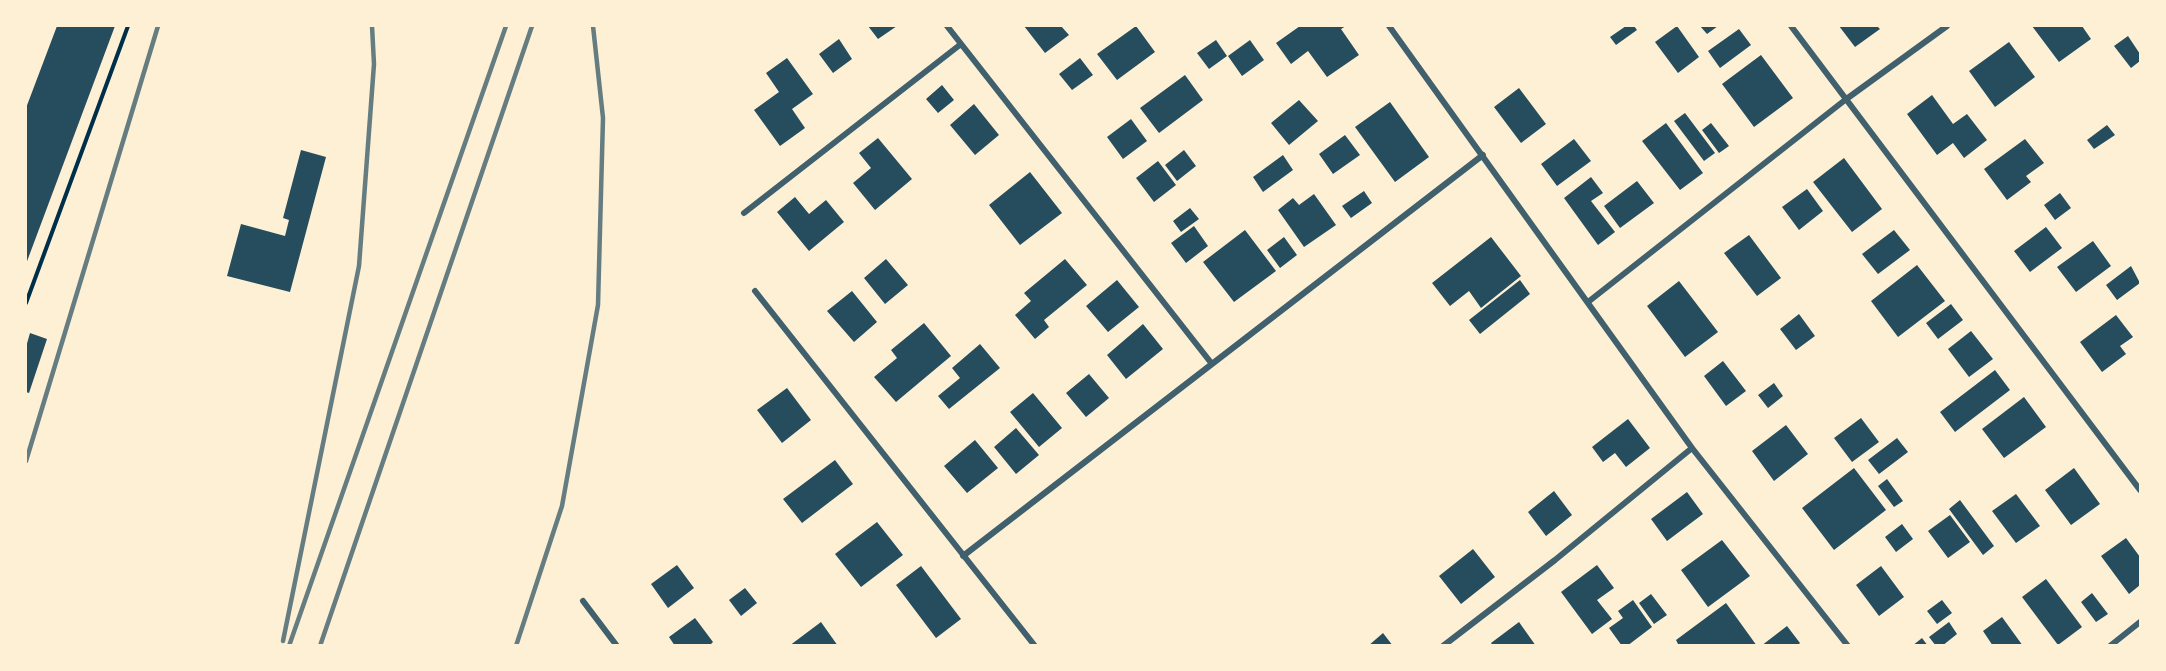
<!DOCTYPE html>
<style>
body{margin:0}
#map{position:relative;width:2166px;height:671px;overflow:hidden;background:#fdf0d5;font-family:Rubik,sans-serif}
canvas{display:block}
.frame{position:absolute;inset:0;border:27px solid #fdf0d5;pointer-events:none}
</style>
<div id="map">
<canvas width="2166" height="671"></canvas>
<div class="frame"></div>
</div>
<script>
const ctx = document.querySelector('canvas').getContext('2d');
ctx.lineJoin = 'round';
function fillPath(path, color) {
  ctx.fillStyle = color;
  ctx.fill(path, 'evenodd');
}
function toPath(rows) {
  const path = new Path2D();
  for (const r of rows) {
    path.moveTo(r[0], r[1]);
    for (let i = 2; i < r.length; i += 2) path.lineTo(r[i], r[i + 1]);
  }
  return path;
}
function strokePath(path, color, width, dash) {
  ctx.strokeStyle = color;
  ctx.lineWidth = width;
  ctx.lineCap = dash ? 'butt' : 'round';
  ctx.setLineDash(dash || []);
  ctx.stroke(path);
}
fillPath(toPath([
 [57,26,115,26,26,264,26,108],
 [868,26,897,26,878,39],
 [1024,26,1061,26,1069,35,1045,53],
 [1136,26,1155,52,1117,80,1097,54],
 [1300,26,1346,26,1341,29,1359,55,1327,77,1308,51,1291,64,1276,43],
 [1626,26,1634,26,1637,30,1616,45,1610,37],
 [1677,26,1699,57,1678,73,1655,42],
 [1700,26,1718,26,1707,34],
 [1839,26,1877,26,1880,29,1855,47],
 [2032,26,2082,26,2091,39,2059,62],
 [1739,29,1751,45,1720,68,1708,51],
 [2128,36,2140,54,2140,61,2131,68,2114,46],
 [839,39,852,59,833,73,819,54],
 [1216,40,1227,56,1209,69,1197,53],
 [1250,40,1264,60,1242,76,1228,56],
 [2009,42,2035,77,1995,107,1969,71],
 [1761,55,1793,98,1754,127,1722,84],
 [787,58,813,94,792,109,805,128,780,146,754,110,779,92,766,73],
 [1080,58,1093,75,1072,90,1059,74],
 [1185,75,1203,100,1159,133,1140,108],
 [942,85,954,100,938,113,926,99],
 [1519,88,1546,124,1521,143,1494,107],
 [1932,95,1953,124,1967,114,1987,140,1964,158,1953,143,1937,155,1907,114],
 [1299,100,1318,121,1289,145,1271,123],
 [1390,102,1429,157,1395,182,1355,127],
 [974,104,999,135,975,155,950,125],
 [1685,113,1715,153,1704,161,1674,121],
 [1131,119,1147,141,1123,159,1107,137],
 [1666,123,1703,173,1680,190,1642,141],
 [1711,123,1729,146,1719,153,1702,130],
 [2107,125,2115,135,2094,149,2087,140],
 [1345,135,1360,155,1333,174,1319,154],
 [878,138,912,179,875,210,853,183,871,168,859,153],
 [1574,139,1591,161,1557,186,1541,164],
 [2025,139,2044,163,2026,176,2031,182,2007,200,1984,169],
 [301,150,326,157,290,292,227,276,241,224,285,236,289,220,283,218],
 [1184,150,1196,166,1177,181,1165,165],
 [1283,155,1293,170,1263,192,1253,177],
 [1844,158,1882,209,1852,232,1813,182],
 [1158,161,1176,185,1154,202,1136,178],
 [1030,172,1062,213,1020,245,989,205],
 [1591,177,1603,193,1591,201,1615,232,1598,245,1564,198],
 [1637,181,1654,203,1620,228,1604,206],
 [1807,189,1823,211,1799,230,1782,207],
 [1364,191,1372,203,1351,218,1342,206],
 [2060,193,2071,208,2055,220,2044,205],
 [1314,194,1336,225,1304,247,1278,210,1293,198,1299,205],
 [795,197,809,214,826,200,844,222,809,251,777,212],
 [1190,208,1199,219,1181,232,1173,221],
 [1194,226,1208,246,1186,263,1171,243],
 [2046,227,2062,248,2030,272,2014,251],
 [1245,230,1276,271,1234,302,1203,262],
 [1894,230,1910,250,1878,274,1862,254],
 [1749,235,1781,278,1757,296,1724,253],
 [1284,237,1297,255,1280,268,1267,250],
 [1491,237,1521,276,1481,308,1469,291,1450,306,1432,283],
 [2093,241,2111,266,2076,292,2057,267],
 [886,259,908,285,885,304,864,278],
 [1065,259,1087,285,1044,320,1049,327,1035,339,1015,315,1031,301,1024,293],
 [1917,265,1945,301,1898,337,1871,301],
 [2131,266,2140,283,2117,300,2106,285],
 [1117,280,1139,307,1108,332,1086,306],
 [1520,280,1530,294,1480,334,1469,320],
 [1679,281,1718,332,1685,357,1647,306],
 [852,291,877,322,854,342,827,311],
 [1951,304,1963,320,1938,339,1926,323],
 [1799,314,1815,336,1796,350,1780,329],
 [2116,315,2133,337,2120,346,2126,354,2102,372,2080,342],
 [924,323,951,356,896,402,874,377,897,358,891,350],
 [1143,324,1163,349,1126,379,1107,355],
 [1971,331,1993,359,1969,377,1948,349],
 [30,333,47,339,29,393,26,392,26,347],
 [980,344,1000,368,949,409,938,396,960,378,952,368],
 [1723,361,1746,391,1726,406,1704,376],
 [1995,370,2010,390,1955,432,1940,412],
 [1089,374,1109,398,1086,417,1066,393],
 [1774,383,1783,396,1768,408,1758,395],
 [787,388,811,420,782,443,757,410],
 [1033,393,1062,428,1039,447,1010,412],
 [2024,397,2046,427,2004,458,1982,429],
 [1861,418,1879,442,1852,462,1834,438],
 [1628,419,1650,448,1626,467,1615,453,1603,462,1592,447],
 [1786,425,1808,454,1774,481,1752,451],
 [1016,428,1039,455,1016,474,994,447],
 [1897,438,1908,452,1879,474,1868,460],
 [975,440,998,468,967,493,944,466],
 [835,460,853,484,802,523,783,499],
 [1854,468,1886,510,1834,550,1802,508],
 [2074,468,2100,504,2071,525,2045,490],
 [1887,479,1903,501,1894,507,1878,486],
 [1554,491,1572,515,1546,536,1528,512],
 [1687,492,1703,514,1667,541,1651,519],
 [2016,494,2040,526,2016,543,1992,511],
 [1960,500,1994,546,1983,555,1949,509],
 [1950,515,1970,542,1948,558,1928,531],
 [877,522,903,555,861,587,835,554],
 [1902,524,1913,539,1896,552,1885,537],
 [2126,538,2140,557,2140,585,2129,594,2101,556],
 [1722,540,1750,576,1708,607,1681,570],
 [1473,549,1495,577,1461,604,1439,576],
 [677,565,694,588,668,608,651,584],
 [1597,565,1614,588,1597,600,1612,619,1592,634,1561,592],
 [921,566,961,619,936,638,896,585],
 [1881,566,1904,597,1879,616,1856,585],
 [2046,579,2082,627,2058,645,2022,597],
 [745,588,757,603,741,616,729,600],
 [2092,593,2108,614,2096,622,2081,602],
 [1651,594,1667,615,1654,624,1639,603],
 [1633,600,1652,627,1627,646,1622,646,1609,628,1623,618,1618,611],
 [1942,600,1952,613,1937,624,1927,611],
 [1726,603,1757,646,1679,646,1676,640],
 [2002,617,2023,646,1993,646,1983,631],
 [695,618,713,642,709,646,675,646,669,637],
 [821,622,838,646,789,646],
 [1519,622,1536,646,1493,646,1491,643],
 [1949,622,1957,634,1942,646,1936,646,1929,637],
 [1787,626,1800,643,1797,646,1761,646],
 [1383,633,1393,646,1368,646],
 [1922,638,1928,646,1912,646]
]), '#264d5e');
strokePath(toPath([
 [26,303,128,26]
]), '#003049', 4);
strokePath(toPath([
 [947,26,1212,364],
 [1389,26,1692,448,1848,646],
 [1791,26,2140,490],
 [744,213,961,44],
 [755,291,1035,646],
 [1588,302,1845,100,1947,26],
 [963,556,1483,155],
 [583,601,617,646],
 [1443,646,1555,560,1692,448],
 [2110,646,2140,622]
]), '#3f606c', 6);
strokePath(toPath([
 [26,461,158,26],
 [283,641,359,266,374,64,372,26],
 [289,646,506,26],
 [320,646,532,26],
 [516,646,562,506,598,305,603,118,593,26]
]), '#657d81', 4.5);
</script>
